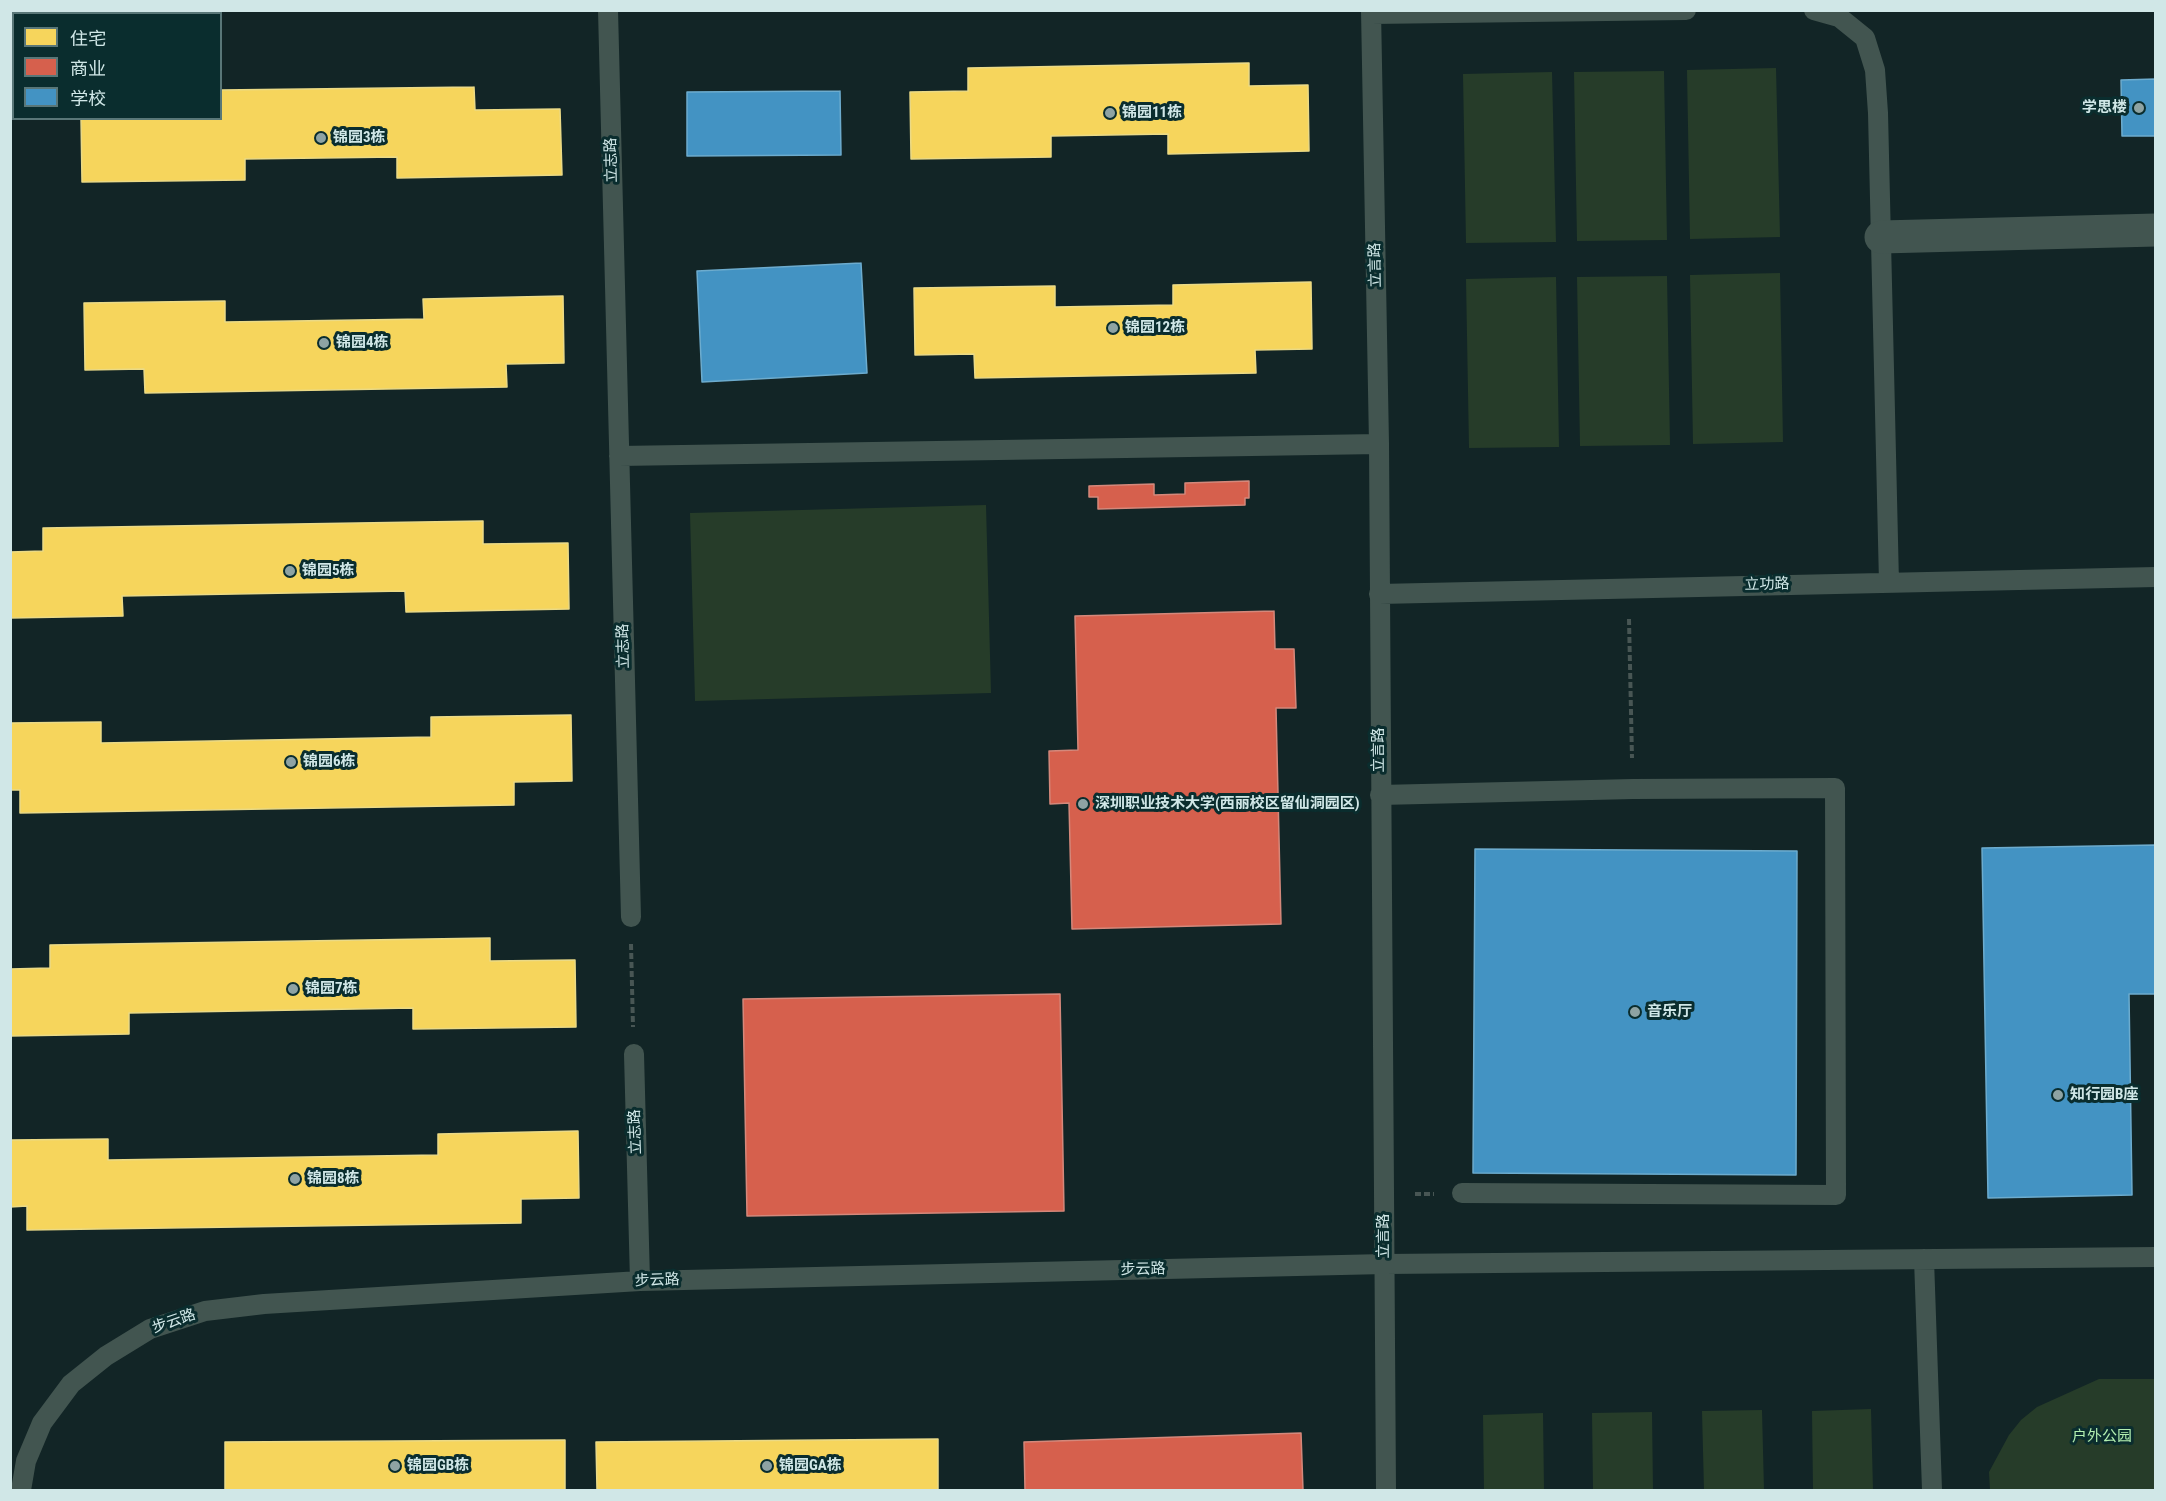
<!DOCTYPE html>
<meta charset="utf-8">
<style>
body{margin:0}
#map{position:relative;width:2166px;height:1501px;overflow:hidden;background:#122526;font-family:"Roboto Condensed","Noto Sans SC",sans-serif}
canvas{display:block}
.frame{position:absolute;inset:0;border:12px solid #d0e7e7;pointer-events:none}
.legend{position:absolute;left:12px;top:12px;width:210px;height:108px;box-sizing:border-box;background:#0a2d2e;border:2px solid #597778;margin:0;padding:8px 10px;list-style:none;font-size:18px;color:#d0e7e7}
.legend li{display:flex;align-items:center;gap:12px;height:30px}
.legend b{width:30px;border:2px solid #597778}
</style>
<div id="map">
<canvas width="2166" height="1501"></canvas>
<div class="frame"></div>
<ul class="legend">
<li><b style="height:16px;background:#f6d55c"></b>住宅</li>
<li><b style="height:16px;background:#d6604d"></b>商业</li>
<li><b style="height:16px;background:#4393c3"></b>学校</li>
</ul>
</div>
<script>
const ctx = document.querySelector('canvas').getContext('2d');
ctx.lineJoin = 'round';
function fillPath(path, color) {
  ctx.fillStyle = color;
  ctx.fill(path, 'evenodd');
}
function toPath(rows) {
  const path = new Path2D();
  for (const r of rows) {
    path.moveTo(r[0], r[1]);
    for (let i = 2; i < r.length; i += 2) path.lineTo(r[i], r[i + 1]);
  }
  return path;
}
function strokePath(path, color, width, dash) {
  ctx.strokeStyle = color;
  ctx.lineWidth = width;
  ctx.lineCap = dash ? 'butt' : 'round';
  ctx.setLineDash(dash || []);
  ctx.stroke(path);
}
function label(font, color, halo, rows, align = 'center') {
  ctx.font = font + ' "Roboto Condensed","Noto Sans SC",sans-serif';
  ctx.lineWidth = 6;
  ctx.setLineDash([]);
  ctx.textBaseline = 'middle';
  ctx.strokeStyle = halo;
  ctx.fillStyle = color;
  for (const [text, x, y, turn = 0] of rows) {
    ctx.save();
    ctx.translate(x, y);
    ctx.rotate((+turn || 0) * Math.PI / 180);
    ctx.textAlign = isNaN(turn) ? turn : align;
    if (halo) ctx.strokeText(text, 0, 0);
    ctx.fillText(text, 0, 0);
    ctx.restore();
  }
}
fillPath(toPath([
 [1776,68,1780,237,1690,239,1687,70],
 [1664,71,1667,240,1577,241,1574,72],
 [1552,72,1556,242,1466,243,1463,74],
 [1780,273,1783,442,1693,444,1690,275],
 [1667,276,1670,445,1580,446,1577,277],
 [1556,277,1559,447,1469,448,1466,279],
 [986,505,991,693,695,701,690,513],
 [2099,1379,2155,1379,2155,1490,1990,1490,1989,1472,2009,1435,2021,1420,2037,1407],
 [1871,1409,1873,1490,1813,1490,1812,1411],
 [1762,1410,1764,1490,1704,1490,1702,1411],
 [1652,1412,1653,1490,1593,1490,1592,1413],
 [1543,1413,1544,1490,1484,1490,1483,1415]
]), '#263c29');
const homes = toPath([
 [1249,63,1249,86,1308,85,1309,151,1168,154,1168,134,1051,136,1051,157,911,159,910,92,968,91,968,68,1249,63],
 [474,87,475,110,560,109,562,175,397,178,397,157,245,159,245,180,82,182,81,118,220,118,220,90,474,87],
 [1311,282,1312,349,1255,350,1256,373,975,378,974,354,915,355,914,288,1055,286,1055,307,1173,305,1173,285,1311,282],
 [563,296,564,363,506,364,507,387,145,393,144,369,85,370,84,303,225,301,225,322,424,319,423,299,563,296],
 [483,521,483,544,568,543,569,609,406,612,405,591,122,596,123,616,10,618,10,552,43,551,43,528,483,521],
 [571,715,572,781,514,782,514,805,20,813,20,790,10,790,10,723,101,722,101,743,431,737,431,717,571,715],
 [490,938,490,961,575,960,576,1027,413,1029,413,1008,129,1013,129,1034,10,1036,10,969,50,968,50,945,490,938],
 [578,1131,579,1198,521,1199,521,1223,27,1230,27,1206,10,1207,10,1140,108,1139,108,1160,438,1155,438,1134,578,1131],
 [938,1439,938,1490,597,1490,596,1442,938,1439],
 [565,1440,565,1490,225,1490,225,1442,565,1440]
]);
fillPath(homes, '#f6d55c');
strokePath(homes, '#ebda86', 1.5);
const shops = toPath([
 [1249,481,1249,498,1245,498,1245,505,1098,509,1098,497,1089,497,1089,486,1154,484,1154,495,1185,494,1185,483,1249,481],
 [1274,611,1275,649,1294,649,1296,708,1276,708,1281,924,1072,929,1069,803,1050,804,1049,751,1078,750,1075,616,1274,611],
 [1060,994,1064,1211,747,1216,743,999,1060,994],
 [1301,1433,1303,1490,1025,1490,1024,1442,1301,1433]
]);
fillPath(shops, '#d6604d');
strokePath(shops, '#d4887b', 1.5);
const schools = toPath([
 [2156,79,2156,136,2122,136,2121,80,2156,79],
 [840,91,841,155,687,156,687,92,840,91],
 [861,263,867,373,702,382,697,271,861,263],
 [2156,845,2156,994,2129,994,2132,1195,1988,1198,1982,848,2156,845],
 [1475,849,1797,851,1796,1175,1473,1173,1475,849]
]);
fillPath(schools, '#4393c3');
strokePath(schools, '#6dacce', 1.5);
strokePath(toPath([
 [1629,619,1632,758],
 [631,944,633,1027],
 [1415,1194,1434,1194]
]), '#485654', 4, [6, 3]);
strokePath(toPath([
 [608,10,631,917],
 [1371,10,1379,444,1386,1490],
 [1814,10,1839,17,1865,38,1875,70,1878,113,1889,583],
 [1371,14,1686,10],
 [619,456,1379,444],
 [1379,594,2156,577],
 [1380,795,1633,789,1835,788,1836,1195,1462,1193],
 [634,1054,640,1281],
 [1924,1259,1932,1490],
 [21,1490,26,1461,42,1423,71,1384,106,1356,150,1329,205,1311,264,1304,640,1281,1385,1264,2156,1257]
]), '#425550', 20);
strokePath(toPath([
 [1881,237,2156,230]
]), '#425550', 33);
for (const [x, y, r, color] of [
 [2139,108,6,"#8ea3a3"],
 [1110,113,6,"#8ea3a3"],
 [321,138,6,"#8ea3a3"],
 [1113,328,6,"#8ea3a3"],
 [324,343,6,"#8ea3a3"],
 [290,571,6,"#8ea3a3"],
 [291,762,6,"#8ea3a3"],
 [1083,804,6,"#8ea3a3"],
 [293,989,6,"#8ea3a3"],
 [1635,1012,6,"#8ea3a3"],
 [2058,1095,6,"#8ea3a3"],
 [295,1179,6,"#8ea3a3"],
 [395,1466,6,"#8ea3a3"],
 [767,1466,6,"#8ea3a3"]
]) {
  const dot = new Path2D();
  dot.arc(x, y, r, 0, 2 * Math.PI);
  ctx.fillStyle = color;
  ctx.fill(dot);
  strokePath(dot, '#0a2d2e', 2);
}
label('bold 15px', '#d0e7e7', '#0a2d2e', [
 ["学思楼",2127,108,"right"],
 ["锦园11栋",1122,113],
 ["锦园3栋",333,138],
 ["锦园12栋",1125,328],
 ["锦园4栋",336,343],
 ["锦园5栋",302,571],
 ["锦园6栋",303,762],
 ["深圳职业技术大学(西丽校区留仙洞园区)",1095,804],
 ["锦园7栋",305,989],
 ["音乐厅",1647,1012],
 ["知行园B座",2070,1095],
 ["锦园8栋",307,1179],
 ["锦园GB栋",407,1466],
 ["锦园GA栋",779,1466]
], 'left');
label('15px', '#d0e7e7', '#0a2d2e', [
 ["立志路",612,160,-91],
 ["立言路",1376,265,-91],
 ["立功路",1767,585,-1],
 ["立志路",624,646,-91],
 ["立言路",1379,750,-90],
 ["立志路",636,1132,-92],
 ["立言路",1384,1236,-90],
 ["步云路",1143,1270,-1],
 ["步云路",657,1281,-2],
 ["步云路",174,1322,-19]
]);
label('15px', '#b3efb0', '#0a2d2e', [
 ["户外公园",2102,1437]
]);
</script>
